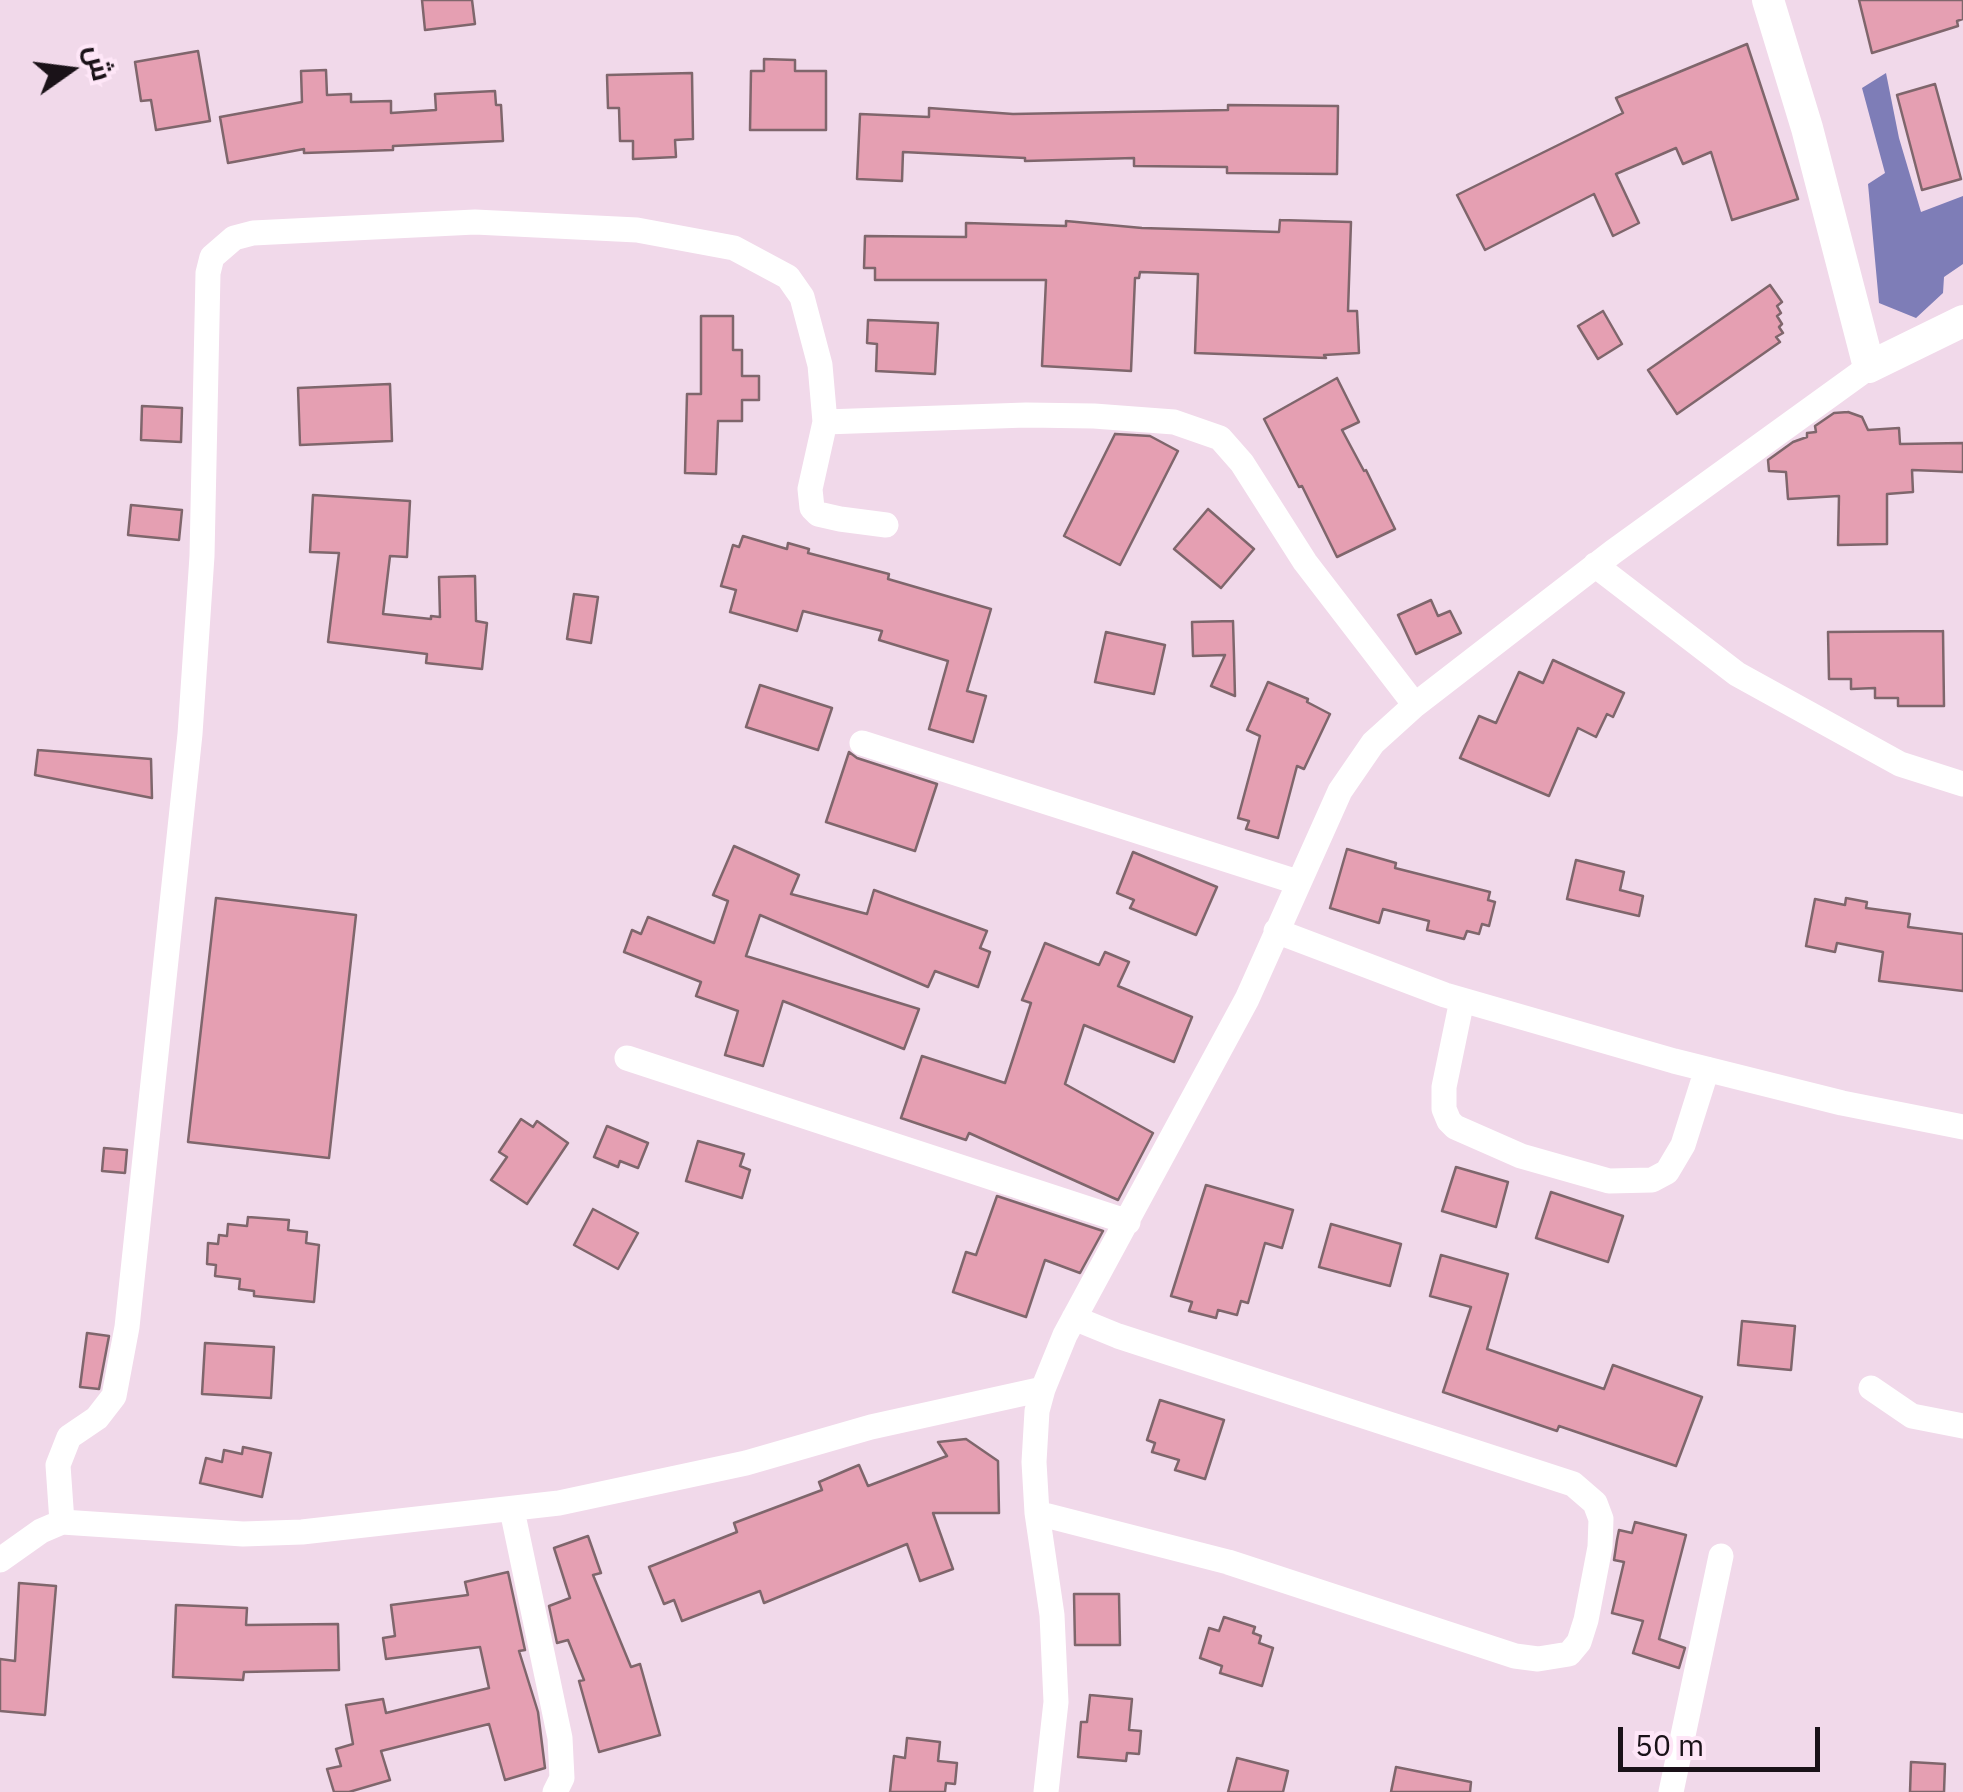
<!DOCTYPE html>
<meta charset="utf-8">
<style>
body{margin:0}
#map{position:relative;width:1963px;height:1792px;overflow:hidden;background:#f1d9ea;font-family:"IBM Plex Sans",Cairo,sans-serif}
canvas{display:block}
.north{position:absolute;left:20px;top:20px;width:100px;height:100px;-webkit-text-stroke:8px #fee6f7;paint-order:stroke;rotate:76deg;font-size:28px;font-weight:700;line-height:40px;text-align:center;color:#1a1218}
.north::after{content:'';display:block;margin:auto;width:35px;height:45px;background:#1a1218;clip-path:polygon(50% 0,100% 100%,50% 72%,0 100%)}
.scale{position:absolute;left:1618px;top:1727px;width:202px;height:45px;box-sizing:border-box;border:5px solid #1a1218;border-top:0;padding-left:12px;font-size:30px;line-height:35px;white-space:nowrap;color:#1a1218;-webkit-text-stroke:8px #fee6f7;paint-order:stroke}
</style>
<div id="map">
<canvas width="1963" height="1792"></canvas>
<div class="north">ش</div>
<div class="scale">50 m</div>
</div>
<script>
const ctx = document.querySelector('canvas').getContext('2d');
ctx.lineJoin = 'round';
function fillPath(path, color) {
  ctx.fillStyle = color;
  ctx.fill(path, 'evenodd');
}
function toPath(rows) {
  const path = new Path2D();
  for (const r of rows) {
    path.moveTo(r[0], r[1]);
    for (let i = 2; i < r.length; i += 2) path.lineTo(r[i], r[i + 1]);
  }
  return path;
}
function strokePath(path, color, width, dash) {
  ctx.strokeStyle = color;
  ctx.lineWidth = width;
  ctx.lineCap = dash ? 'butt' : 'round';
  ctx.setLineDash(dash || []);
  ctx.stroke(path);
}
fillPath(toPath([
 [1886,73,1899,138,1921,212,1963,196,1963,264,1944,277,1943,293,1916,318,1879,303,1868,184,1885,173,1862,88]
]), '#7e7db7');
const building = toPath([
 [422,0,472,0,475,24,425,30,422,0],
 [1859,0,1963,0,1963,19,1957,21,1958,26,1872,53,1859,0],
 [1747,44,1798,199,1732,220,1711,152,1683,164,1676,148,1616,174,1639,223,1613,236,1594,194,1485,250,1457,195,1623,113,1616,98,1747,44],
 [198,51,210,121,156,130,151,100,141,101,135,62,198,51],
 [764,59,795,60,795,71,826,71,826,130,750,130,751,71,764,71,764,59],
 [326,70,327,95,351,94,351,102,391,101,391,113,436,110,435,94,495,91,496,105,501,105,503,141,393,146,393,150,304,153,304,149,228,163,220,117,302,102,301,71,326,70],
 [692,73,693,139,675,140,676,157,633,159,633,141,620,141,619,108,608,108,607,75,692,73],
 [1935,84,1961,179,1922,190,1897,95,1935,84],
 [1228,105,1338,106,1337,174,1227,173,1227,167,1134,166,1134,158,1025,161,1025,158,903,152,902,181,857,179,860,114,929,117,929,108,1013,114,1228,110,1228,105],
 [1280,220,1351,222,1348,311,1357,311,1359,353,1324,355,1326,358,1195,353,1198,274,1140,272,1139,278,1135,278,1131,371,1042,366,1046,280,875,280,875,268,864,268,865,236,966,237,966,223,1066,226,1066,221,1142,228,1279,232,1280,220],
 [1770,285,1782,302,1777,306,1781,313,1777,316,1782,324,1779,327,1783,333,1776,337,1780,342,1677,414,1648,370,1770,285],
 [1603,311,1622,344,1598,359,1578,326,1603,311],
 [701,316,733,316,733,350,742,350,742,376,759,376,759,400,742,400,742,421,718,421,716,474,685,473,687,394,701,394,701,316],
 [868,320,938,323,935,374,876,371,877,344,867,343,868,320],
 [1337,378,1359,422,1342,430,1364,471,1366,470,1395,529,1337,557,1302,486,1299,487,1264,419,1337,378],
 [390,384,392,441,300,445,298,388,390,384],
 [142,406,182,408,181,442,141,440,142,406],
 [1848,412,1862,417,1868,430,1899,428,1900,444,1963,443,1963,472,1912,470,1913,492,1887,494,1887,544,1838,545,1839,496,1788,499,1786,472,1769,471,1768,460,1793,442,1807,437,1807,433,1816,432,1815,426,1834,413,1848,412],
 [1115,434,1150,436,1178,451,1120,565,1064,536,1115,434],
 [313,495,410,501,407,557,390,556,383,614,431,619,431,616,440,617,439,577,475,576,476,621,487,623,482,669,426,663,427,654,328,642,339,553,310,552,313,495],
 [131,505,182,510,179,540,128,535,131,505],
 [1208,509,1254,549,1221,588,1174,549,1208,509],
 [743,536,787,549,788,543,809,549,808,553,889,574,888,579,991,609,967,691,986,696,973,742,929,729,948,661,879,640,882,631,803,611,797,631,730,612,736,590,721,586,733,545,739,547,743,536],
 [574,594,598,597,591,643,567,639,574,594],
 [1431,600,1438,616,1450,611,1461,633,1416,654,1398,615,1431,600],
 [1233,621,1234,655,1235,696,1211,686,1225,655,1193,656,1192,622,1233,621],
 [1943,631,1944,706,1898,706,1898,698,1875,698,1875,688,1851,689,1851,679,1829,679,1828,632,1943,631],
 [1106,632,1165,645,1154,694,1095,682,1106,632],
 [1553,660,1624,693,1613,717,1607,714,1596,737,1578,728,1549,796,1460,758,1479,716,1496,723,1519,672,1543,683,1553,660],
 [1268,682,1308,699,1307,702,1330,714,1304,769,1297,766,1278,838,1246,829,1249,821,1238,818,1260,736,1247,730,1268,682],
 [760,685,832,708,818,750,746,727,760,685],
 [38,750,151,759,152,798,35,775,38,750],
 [849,752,857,758,937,784,915,851,826,822,849,752],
 [734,846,799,875,791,894,867,914,874,890,987,931,980,948,990,952,978,987,935,971,928,987,760,915,746,956,919,1009,904,1049,783,1001,763,1066,725,1055,738,1011,696,996,701,982,624,952,632,930,641,934,648,917,714,943,728,901,713,895,734,846],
 [1347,849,1396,863,1395,868,1490,892,1488,900,1495,902,1489,926,1482,924,1479,934,1467,931,1464,939,1427,930,1429,921,1383,909,1379,923,1330,908,1347,849],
 [1133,852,1217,887,1196,935,1130,908,1134,900,1117,893,1133,852],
 [1576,860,1624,872,1620,890,1643,896,1639,916,1567,899,1576,860],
 [216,898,356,915,329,1158,188,1142,216,898],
 [1846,898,1867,902,1866,908,1910,914,1908,927,1963,934,1963,991,1879,981,1883,952,1837,943,1835,952,1806,946,1815,899,1845,905,1846,898],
 [1045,943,1099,965,1105,952,1129,962,1118,986,1192,1017,1174,1062,1084,1025,1065,1084,1153,1133,1118,1200,969,1133,966,1140,901,1118,922,1056,1005,1083,1031,1003,1022,1000,1045,943],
 [521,1119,533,1127,537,1121,568,1143,527,1204,491,1180,507,1157,499,1152,521,1119],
 [607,1126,648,1143,638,1168,620,1161,618,1167,594,1157,607,1126],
 [698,1141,744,1154,740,1166,750,1170,742,1198,686,1181,698,1141],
 [104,1148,127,1150,125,1173,102,1171,104,1148],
 [1456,1167,1508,1182,1496,1227,1442,1211,1456,1167],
 [1206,1185,1293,1210,1282,1248,1265,1243,1248,1303,1241,1301,1237,1315,1218,1310,1216,1318,1189,1311,1192,1302,1171,1296,1206,1185],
 [1551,1192,1623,1216,1608,1262,1536,1238,1551,1192],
 [997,1196,1103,1231,1080,1273,1045,1260,1026,1317,953,1292,966,1252,976,1255,997,1196],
 [593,1209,638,1233,618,1269,574,1245,593,1209],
 [248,1217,289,1220,288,1230,307,1232,306,1243,319,1245,314,1302,254,1296,254,1291,239,1289,240,1279,215,1276,216,1265,207,1264,208,1243,218,1244,219,1235,227,1236,228,1224,247,1226,248,1217],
 [1331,1224,1401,1244,1390,1286,1319,1267,1331,1224],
 [1441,1255,1508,1274,1487,1349,1604,1389,1613,1365,1702,1397,1676,1466,1559,1426,1557,1431,1443,1392,1471,1307,1430,1296,1441,1255],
 [1742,1321,1795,1326,1791,1370,1738,1365,1742,1321],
 [87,1333,109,1336,99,1389,80,1387,87,1333],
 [205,1343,274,1347,271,1398,202,1394,205,1343],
 [1160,1400,1224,1420,1205,1479,1175,1470,1179,1460,1152,1452,1155,1443,1147,1440,1160,1400],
 [966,1439,998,1461,999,1513,933,1513,953,1569,920,1581,907,1544,764,1603,760,1591,682,1621,674,1600,664,1604,649,1567,737,1532,734,1523,822,1490,819,1482,859,1465,868,1486,947,1456,938,1442,966,1439],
 [243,1447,271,1453,262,1497,200,1483,206,1458,222,1462,224,1450,242,1454,243,1447],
 [1635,1522,1686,1535,1659,1639,1685,1648,1679,1668,1633,1653,1643,1621,1612,1613,1624,1562,1614,1560,1617,1540,1619,1530,1632,1533,1635,1522],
 [588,1536,601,1573,593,1575,631,1667,640,1664,660,1735,599,1752,579,1681,584,1680,568,1640,557,1643,549,1606,570,1598,554,1548,588,1536],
 [508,1572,525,1650,519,1651,538,1712,545,1768,505,1780,489,1724,381,1751,390,1780,349,1792,334,1792,327,1769,341,1766,336,1749,353,1744,346,1705,383,1699,386,1713,489,1688,480,1647,386,1659,383,1638,395,1636,391,1605,468,1595,465,1582,508,1572],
 [19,1583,56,1586,45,1715,0,1711,0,1659,15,1661,19,1583],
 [1074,1594,1119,1594,1120,1645,1075,1645,1074,1594],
 [176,1605,247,1608,246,1625,338,1624,339,1670,244,1672,243,1680,173,1677,176,1605],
 [1224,1617,1255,1627,1253,1633,1261,1636,1259,1643,1273,1648,1262,1686,1220,1673,1222,1666,1200,1658,1209,1628,1219,1631,1224,1617],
 [1090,1695,1132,1699,1129,1730,1141,1731,1139,1754,1127,1753,1126,1761,1078,1757,1081,1722,1087,1722,1090,1695],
 [907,1738,940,1742,938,1761,957,1763,955,1784,946,1783,945,1792,890,1792,894,1756,905,1758,907,1738],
 [1237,1758,1288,1771,1283,1792,1228,1792,1237,1758],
 [1911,1762,1945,1764,1944,1792,1910,1792,1911,1762],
 [1396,1767,1471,1782,1470,1792,1391,1792,1396,1767]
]);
fillPath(building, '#e59fb2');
strokePath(building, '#7f666c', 2.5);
strokePath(toPath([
 [825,422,810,489,812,508,818,514,840,519,886,525],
 [1595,565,1737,674,1900,764,1963,784],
 [862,743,1297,882],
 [1276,931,1445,995,1674,1061,1842,1103,1963,1127],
 [1462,1000,1444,1087,1444,1109,1449,1121,1455,1127,1521,1156,1609,1181,1652,1180,1667,1172,1683,1145,1707,1069],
 [627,1058,1128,1222],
 [1871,1388,1912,1416,1963,1426],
 [512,1510,560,1738,562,1778,555,1792],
 [1037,1513,1228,1562,1515,1656,1538,1659,1569,1654,1579,1642,1586,1620,1600,1547,1601,1519,1595,1503,1573,1484,1118,1336,1074,1318],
 [62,1522,58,1465,69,1437,97,1418,114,1396,127,1327,190,734,202,556,208,273,212,257,234,238,253,233,475,222,637,230,734,248,788,277,802,297,820,365,825,422,1026,415,1094,416,1174,422,1220,438,1242,463,1305,562,1415,705],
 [0,1560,41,1531,62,1522,243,1534,302,1532,559,1503,746,1463,871,1427,1043,1389],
 [1046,1792,1056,1702,1052,1615,1037,1513,1034,1462,1037,1411,1043,1389,1065,1335,1247,999,1340,791,1373,743,1415,705,1613,552,1869,367],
 [1671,1792,1721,1556]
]), '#fff', 25);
strokePath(toPath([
 [1768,0,1807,128,1869,367,1963,321]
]), '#fff', 32);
</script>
